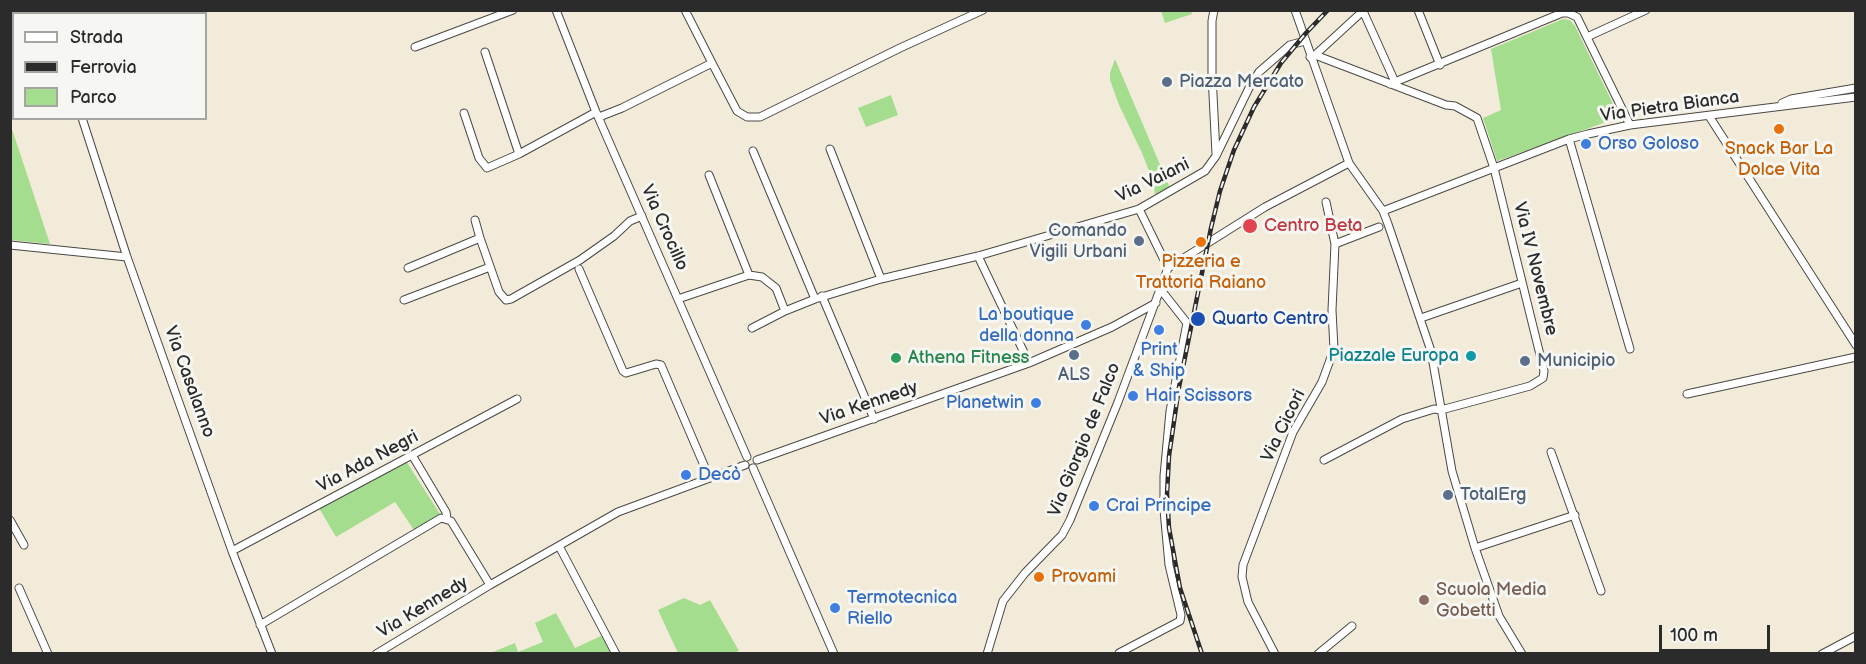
<!DOCTYPE html>
<meta charset="utf-8">
<style>
body{margin:0}
#map{position:relative;width:1866px;height:664px;overflow:hidden;background:#f2ebd9;font-family:"Balsamiq Sans",sans-serif}
canvas{display:block}
.frame{position:absolute;inset:0;border:12px solid #2b2b2b;pointer-events:none}
.legend{position:absolute;left:12px;top:12px;width:195px;height:108px;box-sizing:border-box;background:#f6f6f2;border:2px solid #a5a5a2;margin:0;padding:8px 10px;list-style:none;font-size:18px;color:#2b2b2b}
.legend li{display:flex;align-items:center;gap:12px;height:30px}
.legend b{width:30px;border:2px solid #a5a5a2}
.scale{position:absolute;left:1659px;top:625px;width:111px;height:27px;box-sizing:border-box;border:3px solid #2b2b2b;border-top:0;padding-left:8px;font-size:18px;line-height:21px;white-space:nowrap;color:#2b2b2b;-webkit-text-stroke:4px #f6f6f2;paint-order:stroke}
</style>
<div id="map">
<canvas width="1866" height="664"></canvas>
<div class="frame"></div>
<ul class="legend">
<li><b style="height:8px;background:#fff"></b>Strada</li>
<li><b style="height:8px;background:#2b2b2b"></b>Ferrovia</li>
<li><b style="height:16px;background:#a5dd8e"></b>Parco</li>
</ul>
<div class="scale">100 m</div>
</div>
<script>
const ctx = document.querySelector('canvas').getContext('2d');
ctx.lineJoin = 'round';
function fillPath(path, color) {
  ctx.fillStyle = color;
  ctx.fill(path, 'evenodd');
}
function toPath(rows) {
  const path = new Path2D();
  for (const r of rows) {
    path.moveTo(r[0], r[1]);
    for (let i = 2; i < r.length; i += 2) path.lineTo(r[i], r[i + 1]);
  }
  return path;
}
function strokePath(path, color, width, dash) {
  ctx.strokeStyle = color;
  ctx.lineWidth = width;
  ctx.lineCap = dash ? 'butt' : 'round';
  ctx.setLineDash(dash || []);
  ctx.stroke(path);
}
function label(font, color, halo, rows, align = 'center') {
  ctx.font = font + ' "Balsamiq Sans",sans-serif';
  ctx.lineWidth = 6;
  ctx.setLineDash([]);
  ctx.textBaseline = 'middle';
  ctx.strokeStyle = halo;
  ctx.fillStyle = color;
  for (const [text, x, y, turn = 0] of rows) {
    ctx.save();
    ctx.translate(x, y);
    ctx.rotate((+turn || 0) * Math.PI / 180);
    ctx.textAlign = isNaN(turn) ? turn : align;
    if (halo) ctx.strokeText(text, 0, 0);
    ctx.fillText(text, 0, 0);
    ctx.restore();
  }
}
fillPath(toPath([
 [1161,11,1191,11,1192,14,1165,23],
 [1563,19,1570,20,1575,26,1615,108,1615,116,1609,121,1497,161,1483,118,1501,110,1491,49],
 [1115,59,1170,188,1155,194,1153,181,1142,153,1119,105,1110,80,1110,73],
 [891,95,898,115,866,127,858,108],
 [11,126,50,244,11,240],
 [406,461,440,514,414,530,395,502,336,537,319,508],
 [684,598,700,605,710,600,739,651,733,653,678,653,658,610],
 [556,613,575,648,603,635,613,654,488,654,515,643,518,652,543,642,535,623]
]), '#a5dd8e');
const minor = toPath([
 [51,10,51,14],
 [556,10,596,112,747,457],
 [685,10,712,63],
 [1214,10,1212,21,1212,75,1216,154],
 [1295,10,1349,163,1383,211,1388,224,1431,351,1452,471,1475,548,1499,616,1522,654],
 [1418,10,1440,65],
 [1363,11,1395,82],
 [10,37,14,38],
 [1587,37,1646,10],
 [415,47,513,10],
 [485,52,519,154],
 [1315,55,1364,10],
 [1310,57,1315,55,1446,105,1455,106,1477,118,1494,168,1544,371,1543,378,1530,386,1441,410,1434,409,1402,419,1324,460],
 [1390,84,1562,13,1568,13,1577,17,1630,125],
 [1782,103,1791,99,1856,88],
 [464,113,479,158,487,168,519,154,596,112],
 [1709,116,1856,345],
 [599,117,622,108,712,63,737,111,747,117,760,117,900,48,983,10],
 [82,118,127,257,232,551,272,654],
 [1569,139,1630,349],
 [830,149,881,279],
 [753,151,815,299],
 [709,175,749,275],
 [1139,209,1168,268],
 [1383,211,1569,139,1588,134,1630,125,1856,97],
 [475,220,480,238],
 [1335,244,1379,227],
 [10,245,127,257],
 [978,256,1029,363],
 [408,268,480,238,499,292,506,300,511,299,580,260,614,236,630,221,642,216],
 [579,269,623,371,626,373,656,364,661,365,709,477],
 [822,296,874,419],
 [678,299,749,275,762,277,776,288,785,311,752,328],
 [404,300,490,267],
 [785,311,815,299,881,279,978,256,1139,209,1205,171,1216,156,1249,88,1259,72,1290,45,1305,41],
 [1421,318,1522,283],
 [1687,394,1856,357],
 [1551,452,1601,591],
 [412,455,446,512,447,519],
 [757,460,1029,363,1112,327,1156,303],
 [753,468,834,654],
 [10,520,24,545],
 [559,546,616,654],
 [1475,548,1575,515],
 [232,551,517,399],
 [19,588,48,654],
 [260,625,441,518,451,521,490,585],
 [1119,653,1180,621,1181,615,1169,565,1164,510,1164,476,1170,411,1187,323,1161,290],
 [376,654,490,585,618,512,745,465],
 [987,654,1003,601,1025,573,1062,535,1070,520,1118,402,1168,268,1265,207,1349,163],
 [1275,654,1248,602,1242,577,1243,565,1293,432,1322,382,1334,349,1332,310,1335,244,1326,202],
 [1318,654,1352,626],
 [1822,654,1856,636]
]);
strokePath(minor, '#494845', 9);
strokePath(minor, '#fff', 7);
const rail = toPath([
 [1202,654,1180,588,1169,528,1167,494,1169,456,1179,387,1211,228,1220,191,1234,150,1254,107,1281,63,1306,33,1328,10]
]);
strokePath(rail, '#2b2b2b', 4.5);
strokePath(rail, '#f6f6f2', 2, [7]);
for (const [x, y, r, color] of [
 [1167,82,6,"#5c6f8a"],
 [1779,129,6,"#e8710a"],
 [1586,144,6,"#3f7fe0"],
 [1250,226,8,"#e0444e"],
 [1139,241,6,"#5c6f8a"],
 [1201,242,6,"#e8710a"],
 [1198,319,8,"#1a4fb4"],
 [1086,325,6,"#3f7fe0"],
 [1159,330,6,"#3f7fe0"],
 [1074,355,6,"#5c6f8a"],
 [1471,356,6,"#0f9aa8"],
 [896,358,6,"#2e9e5b"],
 [1525,361,6,"#5c6f8a"],
 [1133,396,6,"#3f7fe0"],
 [1036,403,6,"#3f7fe0"],
 [686,475,6,"#3f7fe0"],
 [1448,495,6,"#5c6f8a"],
 [1094,506,6,"#3f7fe0"],
 [1039,577,6,"#e8710a"],
 [1424,600,6,"#8d6e63"],
 [835,608,6,"#3f7fe0"]
]) {
  const dot = new Path2D();
  dot.arc(x, y, r, 0, 2 * Math.PI);
  ctx.fillStyle = color;
  ctx.fill(dot);
  strokePath(dot, '#f6f6f2', 2);
}
label('18px', '#4e5e75', '#f6f6f2', [
 ["Piazza Mercato",1179,82],
 ["Comando",1127,231,"right"],
 ["Vigili Urbani",1127,252,"right"],
 ["Municipio",1537,361],
 ["ALS",1074,375,"center"],
 ["TotalErg",1460,495]
], 'left');
label('18px', '#2b2b2b', '#f6f6f2', [
 ["Via Pietra Bianca",1670,107,-8],
 ["Via Vaiani",1153,181,-26],
 ["Via Crocillo",664,228,66],
 ["Via IV Novembre",1535,269,76],
 ["Via Casalanno",189,382,70],
 ["Via Kennedy",869,404,-19],
 ["Via Cicori",1284,426,-64],
 ["Via Giorgio de Falco",1085,440,-68],
 ["Via Ada Negri",368,462,-28],
 ["Via Kennedy",423,608,-31]
]);
label('18px', '#366cbe', '#f6f6f2', [
 ["Orso Goloso",1598,144],
 ["La boutique",1074,315,"right"],
 ["della donna",1074,336,"right"],
 ["Print",1159,350,"center"],
 ["& Ship",1159,371,"center"],
 ["Hair Scissors",1145,396],
 ["Planetwin",1024,403,"right"],
 ["Decò",698,475],
 ["Crai Principe",1106,506],
 ["Termotecnica",847,598],
 ["Riello",847,619]
], 'left');
label('18px', '#c56008', '#f6f6f2', [
 ["Snack Bar La",1779,149],
 ["Dolce Vita",1779,170],
 ["Pizzeria e",1201,262],
 ["Trattoria Raiano",1201,283],
 ["Provami",1051,577,"left"]
]);
label('18px', '#be3a42', '#f6f6f2', [
 ["Centro Beta",1264,226]
], 'left');
label('18px', '#164399', '#f6f6f2', [
 ["Quarto Centro",1212,319]
], 'left');
label('18px', '#0d838f', '#f6f6f2', [
 ["Piazzale Europa",1459,356]
], 'right');
label('18px', '#27864d', '#f6f6f2', [
 ["Athena Fitness",908,358]
], 'left');
label('18px', '#785e54', '#f6f6f2', [
 ["Scuola Media",1436,590],
 ["Gobetti",1436,611]
], 'left');
</script>
